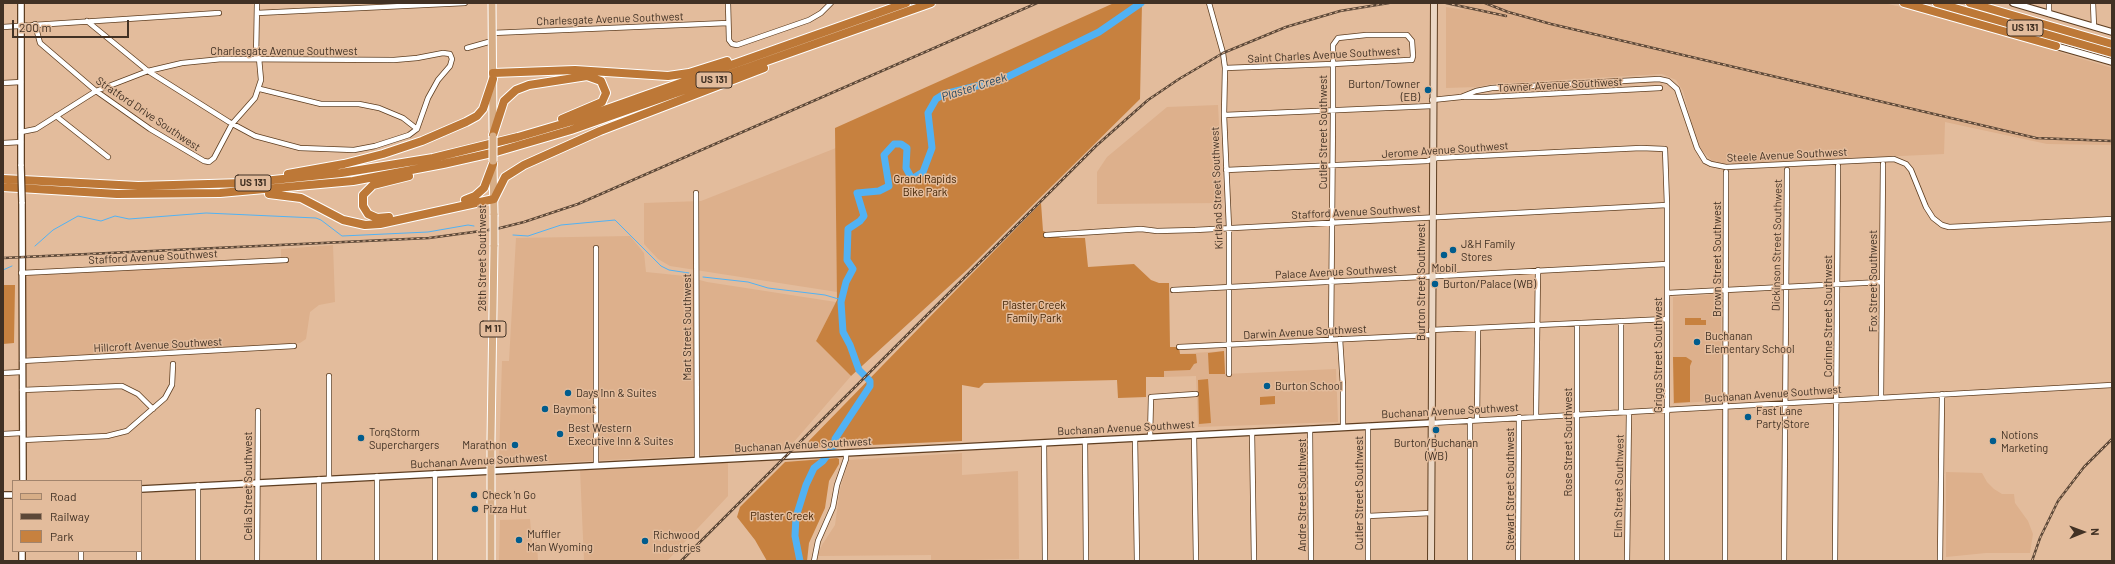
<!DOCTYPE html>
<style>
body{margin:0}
#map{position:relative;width:2115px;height:564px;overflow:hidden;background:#e3bc9c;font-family:Barlow,sans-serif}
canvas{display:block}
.frame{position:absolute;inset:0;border:4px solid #413124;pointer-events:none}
.legend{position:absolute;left:12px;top:480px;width:130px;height:72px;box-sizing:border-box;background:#e3bc9c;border:1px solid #a2846c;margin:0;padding:5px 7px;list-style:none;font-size:12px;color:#413124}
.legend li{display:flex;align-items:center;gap:8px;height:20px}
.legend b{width:20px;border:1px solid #a2846c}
.north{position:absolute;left:2063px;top:512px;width:40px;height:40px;-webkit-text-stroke:3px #e3bc9c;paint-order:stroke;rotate:89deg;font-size:11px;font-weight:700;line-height:16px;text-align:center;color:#413124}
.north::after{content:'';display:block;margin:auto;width:14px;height:18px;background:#413124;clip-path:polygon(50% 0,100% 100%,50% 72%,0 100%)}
.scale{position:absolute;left:12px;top:20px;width:117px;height:18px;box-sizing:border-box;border:2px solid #413124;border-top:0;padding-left:5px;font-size:12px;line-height:14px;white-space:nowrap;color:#413124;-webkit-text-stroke:3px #e3bc9c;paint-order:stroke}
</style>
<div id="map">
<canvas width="2115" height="564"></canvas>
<div class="frame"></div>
<ul class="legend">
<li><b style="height:5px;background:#d7ae87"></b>Road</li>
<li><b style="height:5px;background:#5c4838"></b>Railway</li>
<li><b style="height:11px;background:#c7813f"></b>Park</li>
</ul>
<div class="north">N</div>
<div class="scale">200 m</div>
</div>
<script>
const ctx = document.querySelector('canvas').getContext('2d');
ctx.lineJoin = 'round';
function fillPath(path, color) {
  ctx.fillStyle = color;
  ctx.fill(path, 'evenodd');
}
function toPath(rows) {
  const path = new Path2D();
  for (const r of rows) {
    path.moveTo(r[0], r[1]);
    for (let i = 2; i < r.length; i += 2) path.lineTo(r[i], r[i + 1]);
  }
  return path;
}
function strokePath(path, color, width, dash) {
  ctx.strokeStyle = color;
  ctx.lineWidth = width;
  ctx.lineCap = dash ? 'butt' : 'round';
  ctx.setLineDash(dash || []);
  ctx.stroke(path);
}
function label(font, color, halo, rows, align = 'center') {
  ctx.font = font + ' Barlow,sans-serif';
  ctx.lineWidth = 3;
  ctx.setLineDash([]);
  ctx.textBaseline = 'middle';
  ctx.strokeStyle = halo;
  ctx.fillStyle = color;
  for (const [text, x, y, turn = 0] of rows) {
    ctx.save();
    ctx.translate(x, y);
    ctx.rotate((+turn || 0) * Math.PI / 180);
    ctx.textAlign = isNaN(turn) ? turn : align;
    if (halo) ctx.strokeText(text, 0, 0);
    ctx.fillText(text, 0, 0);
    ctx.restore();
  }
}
fillPath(toPath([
 [1452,3,1883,3,1926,12,2112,68,2112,145,2047,144,1945,122,1944,154,1728,164,1714,163,1701,149,1692,124,1683,91,1676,80,1662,74,1492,84,1477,87,1446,88,1446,7,1465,10],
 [1218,105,1223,203,1097,204,1097,172,1107,157,1167,107],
 [836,148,837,292,670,266,658,259,644,244,644,203,701,201],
 [630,236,644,253,646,272,685,276,707,282,836,302,816,341,851,376,786,451,511,465,504,464,499,460,502,361,509,361,516,238],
 [333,245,335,302,319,305,310,312,306,339,300,343,31,358,26,355,24,279,30,275,281,263,281,249],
 [1721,294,1721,400,1673,404,1673,297],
 [1224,351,1225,374,1336,369,1338,422,1198,427,1196,376,1164,377,1164,363,1179,354],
 [962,453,962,475,1018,471,1019,559,931,561,931,555,817,556,822,545,835,525,840,489,849,460],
 [728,462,728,496,667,561,584,561,580,469],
 [1946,472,1982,473,1987,482,1994,489,2002,494,2014,494,2015,503,2028,521,2033,534,2030,553,1986,553,1946,557],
 [530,519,532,542,537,542,538,561,499,561,500,520]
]), '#ddb08c');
fillPath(toPath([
 [1114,3,1142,3,1140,99,968,269,851,376,816,341,837,300,835,128],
 [1041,203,1043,231,1061,238,1085,238,1088,267,1134,264,1151,280,1159,283,1169,283,1170,347,1179,347,1180,354,1196,354,1197,363,1194,364,1190,370,1164,371,1164,377,1146,377,1146,397,1118,398,1117,380,984,383,979,388,962,385,962,441,802,448],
 [3,285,15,285,14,343,3,344],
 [1685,318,1701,318,1701,320,1706,320,1706,325,1685,325],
 [1224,351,1225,374,1209,374,1208,353],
 [1673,357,1686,357,1692,361,1690,366,1690,402,1674,403],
 [1208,379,1211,423,1199,424,1198,380],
 [1275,396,1275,404,1260,405,1260,397],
 [837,458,839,459,839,464,829,481,825,508,809,543,807,561,767,561,755,540,737,517,740,507,785,462]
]), '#c7813f');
strokePath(toPath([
 [513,235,528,236,561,225,615,220,661,266,669,270,689,273],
 [35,246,53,230,78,216,101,221,115,216,129,219,206,213,316,218,321,220,342,236,428,232,468,225,474,226],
 [3,270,12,266],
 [703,277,748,282,768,288,825,295,842,300]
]), '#51b2f4', 1);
strokePath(toPath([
 [800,561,795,536,796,517,806,485,814,468,823,461,834,446,835,439,870,386,870,381,859,370,850,345,843,332,841,302,846,282,853,269,847,260,848,229,860,221,864,216,857,193,879,191,889,186,884,155,894,144,901,144,907,148,906,168,912,179,923,172,932,148,928,113,936,99,944,94,1001,80,1099,32,1141,3]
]), '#51b2f4', 7);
const minor = toPath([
 [728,3,729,40,732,44,737,45,809,20,821,13,831,3],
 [1209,3,1223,53,1225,68,1224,115,1229,228,1229,374],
 [2049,3,2049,14],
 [2093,3,2094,27],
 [257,13,465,3],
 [35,24,40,43,96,91,150,129,204,161,209,162,214,158,232,124,255,98,261,80,259,58],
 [3,27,219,13],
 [492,33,728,23],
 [467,48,492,41],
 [256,58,257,3],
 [1225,68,1333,64,1409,60,1412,60,1413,56,1412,41,1407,35,1366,35,1338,38,1333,45,1333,111,1331,340],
 [3,83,21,82],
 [260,89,321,104,359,104,379,108,403,118,417,129],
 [1464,97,1487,97,1660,88],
 [1432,100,1461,97,1476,91,1492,88,1659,79,1668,81,1677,89,1697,148,1705,161,1711,164,1726,167,1894,159,1906,164,1911,170,1926,207,1933,218,1942,225,1949,227,2112,219],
 [1224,115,1432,106],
 [56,116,108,157],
 [21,132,36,129,96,91,148,71,182,63,222,59,394,60,417,58,443,53,450,54,452,59,450,66,438,80,428,98,417,129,409,135,375,146,354,150,300,148,255,136,229,122,148,71,87,21],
 [3,143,21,142],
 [1226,170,1427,161,1437,158,1641,148,1665,149,1667,205,1667,561],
 [696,193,697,460],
 [1046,235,1141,229,1157,231,1195,230,1667,205],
 [596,248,596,465],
 [21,273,286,260],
 [1173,290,1667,264],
 [1667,293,1882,282],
 [1621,321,1621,412],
 [1577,324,1577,561],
 [1431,330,1667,319],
 [1340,339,1343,386,1343,427],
 [1179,347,1431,335],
 [22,361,294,346],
 [3,373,22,372],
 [329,376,329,479],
 [22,390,122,386,138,394,153,409],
 [1881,397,1883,164],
 [1536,416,1538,270],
 [1477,420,1478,329],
 [1431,423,2112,385],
 [1368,426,1368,561],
 [1310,429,1311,561],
 [1252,432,1254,561],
 [3,434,22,433],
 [1194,435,1196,561],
 [1135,438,1137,561],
 [1150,438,1151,397,1196,394],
 [23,440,107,436,127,431,165,398,172,385,173,364],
 [1085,440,1086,561],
 [1044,443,1045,561],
 [435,473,435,561],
 [377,476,377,561],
 [319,479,319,561],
 [198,485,198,561],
 [1368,516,1431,513],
 [139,551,139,561],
 [81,561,81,551],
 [257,561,258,411],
 [814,561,818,541,833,507,837,485,846,459,846,453],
 [1470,561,1470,420],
 [1518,561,1519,417],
 [1627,561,1629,412],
 [1725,561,1726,172],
 [1784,561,1787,170],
 [1835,561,1838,166],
 [1940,561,1942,394]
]);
const tertiary = toPath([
 [21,3,21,166],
 [2013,3,2112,32],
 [2056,46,2112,62],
 [22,202,23,481],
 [141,489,1431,423],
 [3,495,13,495],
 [22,551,22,561]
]);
const secondary = toPath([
 [1431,561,1434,3]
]);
const primary = toPath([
 [492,3,493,130],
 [493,165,494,215],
 [491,561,491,440,494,245]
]);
const motorway = toPath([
 [1904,3,2056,46],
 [1937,3,2112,53],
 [1970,3,2112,44],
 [493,73,575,70,668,76,689,73,727,61],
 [493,135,504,101,516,90,529,85,587,76,601,81,606,93,602,102,562,119],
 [288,174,344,164,383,154,422,141,466,122,477,116,483,109,493,79],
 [3,179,138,186,244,183,341,173,433,158,518,137,576,120,906,3],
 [3,187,117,194,220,193,353,181,443,164,496,152,571,130,931,3],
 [269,194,301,198,343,220,365,225,380,224,494,199,505,177,524,165,600,131,764,68],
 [465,200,475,196,484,188,493,164],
 [389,217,377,218,368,214,363,206,363,195,373,185,409,176]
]);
strokePath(minor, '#5e3e21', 6);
strokePath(tertiary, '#5e3e21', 8);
strokePath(secondary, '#5e3e21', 8);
strokePath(primary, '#fff', 9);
strokePath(motorway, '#fff', 10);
strokePath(minor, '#fff', 4.5);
strokePath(tertiary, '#fff', 5.5);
strokePath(secondary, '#ebd6c3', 6);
strokePath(primary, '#d7ae87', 7);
strokePath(motorway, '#bd7837', 8);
const rail = toPath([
 [1446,3,1506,16],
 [1485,3,1508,12,1551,24,2036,138,2112,141],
 [3,258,429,238,496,229,524,222,578,204,1037,3],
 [681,561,1096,146,1148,100,1179,79,1223,53,1286,27,1340,11,1389,3],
 [2032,561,2040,538,2058,501,2084,467,2112,439]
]);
strokePath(rail, '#5c4838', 2.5);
strokePath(rail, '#e3bc9c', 1, [3]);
const tertiaryBridge = toPath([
 [21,166,22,202]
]);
const primaryBridge = toPath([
 [493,136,493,161],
 [494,215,494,245]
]);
strokePath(tertiaryBridge, '#5e3e21', 8, []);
strokePath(primaryBridge, '#fff', 9, []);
strokePath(tertiaryBridge, '#fff', 5.5);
strokePath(primaryBridge, '#d7ae87', 7);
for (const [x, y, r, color] of [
 [1428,90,4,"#005c8d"],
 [1453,250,4,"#005c8d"],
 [1444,255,4,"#005c8d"],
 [1435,284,4,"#005c8d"],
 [1697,342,4,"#005c8d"],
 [1267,386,4,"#005c8d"],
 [568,393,4,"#005c8d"],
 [545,409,4,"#005c8d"],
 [1748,417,4,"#005c8d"],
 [1436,430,4,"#005c8d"],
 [560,434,4,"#005c8d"],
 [361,438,4,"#005c8d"],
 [1993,441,4,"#005c8d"],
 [515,445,4,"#005c8d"],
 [474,495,4,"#005c8d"],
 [475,509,4,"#005c8d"],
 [519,540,4,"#005c8d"],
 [645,541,4,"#005c8d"]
]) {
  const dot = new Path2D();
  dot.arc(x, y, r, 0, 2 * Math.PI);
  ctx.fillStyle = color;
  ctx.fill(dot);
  strokePath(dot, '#e3bc9c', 1.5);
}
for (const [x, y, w] of [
 [2025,28,36],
 [714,80,36],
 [253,183,36],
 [493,329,26]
]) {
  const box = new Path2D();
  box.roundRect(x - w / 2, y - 8, w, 16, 3);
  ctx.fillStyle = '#e3bc9c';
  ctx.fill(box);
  strokePath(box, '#413124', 1);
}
label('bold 10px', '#413124', null, [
 ["US 131",2025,28],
 ["US 131",714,80],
 ["US 131",253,183],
 ["M 11",493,329]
]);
label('11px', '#413124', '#e3bc9c', [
 ["Charlesgate Avenue Southwest",610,19,-2],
 ["Charlesgate Avenue Southwest",284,51],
 ["Saint Charles Avenue Southwest",1324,55,-3],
 ["Towner Avenue Southwest",1560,85,-3],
 ["Stratford Drive Southwest",148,114,34],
 ["Cutler Street Southwest",1323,132,-90],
 ["Jerome Avenue Southwest",1445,150,-4],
 ["Steele Avenue Southwest",1787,155,-3],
 ["Kirtland Street Southwest",1217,188,-92],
 ["Stafford Avenue Southwest",1356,212,-3],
 ["Dickinson Street Southwest",1777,245,-89],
 ["Stafford Avenue Southwest",153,257,-3],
 ["28th Street Southwest",482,258,-90],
 ["Brown Street Southwest",1717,259,-90],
 ["Palace Avenue Southwest",1336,272,-3],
 ["Fox Street Southwest",1873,281,-90],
 ["Burton Street Southwest",1421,282,-90],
 ["Corinne Street Southwest",1828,316,-90],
 ["Mart Street Southwest",687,327,-90],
 ["Darwin Avenue Southwest",1305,332,-3],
 ["Hillcroft Avenue Southwest",158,345,-3],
 ["Griggs Street Southwest",1658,355,-90],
 ["Buchanan Avenue Southwest",1773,394,-4],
 ["Buchanan Avenue Southwest",1450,411,-3],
 ["Buchanan Avenue Southwest",1126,428,-3],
 ["Rose Street Southwest",1568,442,-90],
 ["Buchanan Avenue Southwest",803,445,-3],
 ["Buchanan Avenue Southwest",479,461,-3],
 ["Celia Street Southwest",248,486,-90],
 ["Elm Street Southwest",1619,486,-89],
 ["Stewart Street Southwest",1510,489,-90],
 ["Cutler Street Southwest",1359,493,-90],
 ["Andre Street Southwest",1302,495,-90]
]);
label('11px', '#413124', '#e3bc9c', [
 ["Burton/Towner",1420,84,"right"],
 ["(EB)",1420,97,"right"],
 ["J&H Family",1461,244],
 ["Stores",1461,257],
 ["Mobil",1444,268,"center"],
 ["Burton/Palace (WB)",1443,284],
 ["Buchanan",1705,336],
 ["Elementary School",1705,349],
 ["Burton School",1275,386],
 ["Days Inn & Suites",576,393],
 ["Baymont",553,409],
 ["Fast Lane",1756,411],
 ["Party Store",1756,424],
 ["Best Western",568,428],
 ["Executive Inn & Suites",568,441],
 ["TorqStorm",369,432],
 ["Superchargers",369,445],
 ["Notions",2001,435],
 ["Marketing",2001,448],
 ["Burton/Buchanan",1436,443,"center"],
 ["(WB)",1436,456,"center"],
 ["Marathon",507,445,"right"],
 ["Check 'n Go",482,495],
 ["Pizza Hut",483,509],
 ["Muffler",527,534],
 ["Man Wyoming",527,547],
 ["Richwood",653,535],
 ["Industries",653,548]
], 'left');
label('11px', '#3f2000', '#e3bc9c', [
 ["Grand Rapids",925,179],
 ["Bike Park",925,192],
 ["Plaster Creek",1034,305],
 ["Family Park",1034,318],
 ["Plaster Creek",782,516]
]);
label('italic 12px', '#214864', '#e3bc9c', [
 ["Plaster Creek",974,87,-18]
]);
</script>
